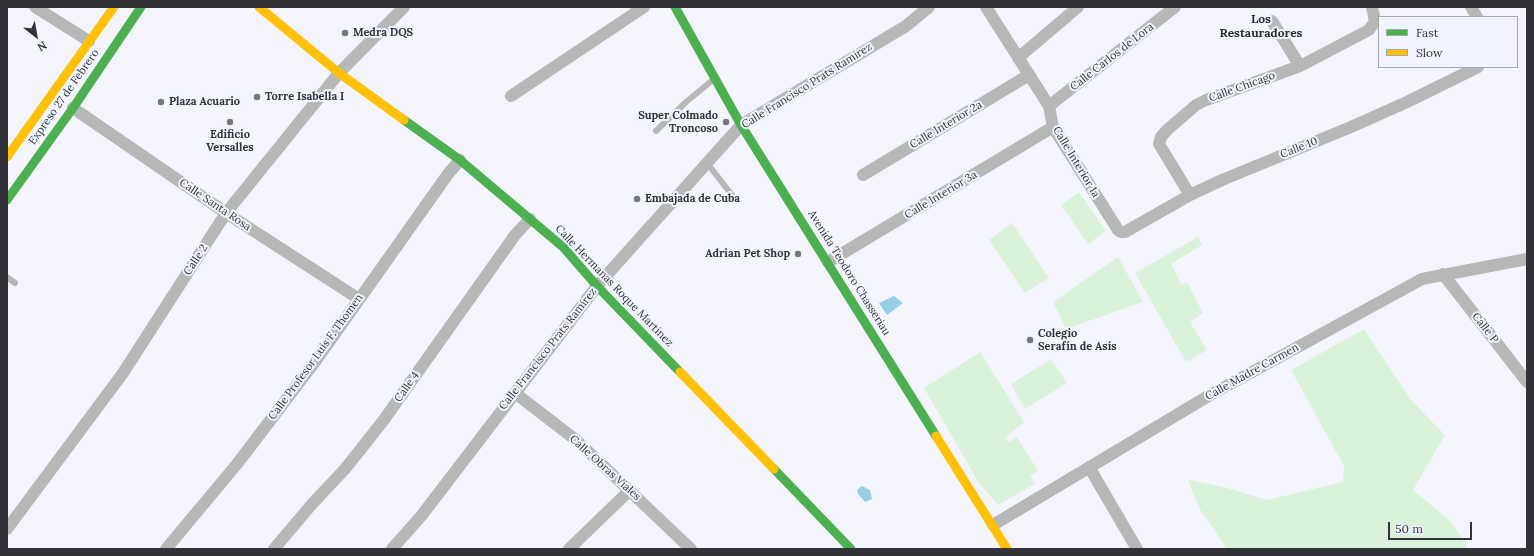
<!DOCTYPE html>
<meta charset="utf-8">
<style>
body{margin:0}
#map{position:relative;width:1534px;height:556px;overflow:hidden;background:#f4f5fc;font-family:Lora,serif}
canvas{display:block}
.frame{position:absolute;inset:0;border:8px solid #323338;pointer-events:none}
.legend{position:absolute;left:1378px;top:16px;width:140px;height:52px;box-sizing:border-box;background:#f0f4ff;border:1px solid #a4a7af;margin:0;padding:5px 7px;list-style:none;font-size:12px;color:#323338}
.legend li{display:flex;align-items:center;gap:8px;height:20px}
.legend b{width:20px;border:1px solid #a4a7af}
.north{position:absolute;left:16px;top:16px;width:40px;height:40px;-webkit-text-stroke:3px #f0f4ff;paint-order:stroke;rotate:149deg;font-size:11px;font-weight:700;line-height:16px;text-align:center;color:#323338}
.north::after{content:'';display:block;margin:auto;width:14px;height:18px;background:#323338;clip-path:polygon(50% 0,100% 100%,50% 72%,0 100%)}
.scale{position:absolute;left:1388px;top:522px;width:84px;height:18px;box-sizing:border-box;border:2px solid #323338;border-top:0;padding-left:5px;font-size:12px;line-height:14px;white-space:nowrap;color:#323338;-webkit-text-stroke:3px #f0f4ff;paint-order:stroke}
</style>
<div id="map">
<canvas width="1534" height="556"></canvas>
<div class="frame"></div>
<ul class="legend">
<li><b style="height:5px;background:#4caf50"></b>Fast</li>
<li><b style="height:5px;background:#ffc107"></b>Slow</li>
</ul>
<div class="north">N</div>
<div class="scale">50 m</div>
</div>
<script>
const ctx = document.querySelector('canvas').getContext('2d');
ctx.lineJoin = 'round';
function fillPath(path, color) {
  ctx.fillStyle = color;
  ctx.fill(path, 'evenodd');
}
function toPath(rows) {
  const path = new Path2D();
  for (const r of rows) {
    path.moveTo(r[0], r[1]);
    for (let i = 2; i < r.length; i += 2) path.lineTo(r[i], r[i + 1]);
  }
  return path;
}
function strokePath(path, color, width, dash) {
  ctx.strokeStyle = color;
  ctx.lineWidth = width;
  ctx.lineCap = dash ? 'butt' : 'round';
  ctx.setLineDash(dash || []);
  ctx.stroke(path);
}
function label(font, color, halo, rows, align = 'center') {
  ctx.font = font + ' Lora,serif';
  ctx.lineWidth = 4;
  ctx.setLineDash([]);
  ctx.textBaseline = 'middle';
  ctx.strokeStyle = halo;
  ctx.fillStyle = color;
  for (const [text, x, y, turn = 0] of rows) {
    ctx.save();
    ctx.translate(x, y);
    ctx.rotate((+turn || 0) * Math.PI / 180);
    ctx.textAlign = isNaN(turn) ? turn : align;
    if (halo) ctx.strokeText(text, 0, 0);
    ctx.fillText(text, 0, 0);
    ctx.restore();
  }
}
fillPath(toPath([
 [1079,192,1106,231,1088,244,1061,205],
 [1012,223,1049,278,1025,293,989,240],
 [1198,237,1202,245,1171,264,1182,285,1187,282,1203,313,1190,322,1207,350,1186,362,1135,273],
 [1118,257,1143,302,1066,329,1053,302],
 [1364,329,1411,400,1445,435,1413,490,1449,520,1466,543,1467,549,1227,549,1199,508,1188,480,1224,487,1267,500,1343,482,1344,466,1291,370],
 [980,352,1024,422,1006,437,1009,442,1017,437,1038,471,1030,476,1035,484,998,505,979,483,924,388],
 [1051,359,1067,383,1025,409,1011,384]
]), '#dbf2da');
fillPath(toPath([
 [894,296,903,303,887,315,879,303],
 [862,486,870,490,872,499,865,502,858,494,857,490]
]), '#96cee7');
strokePath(toPath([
 [656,131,686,102,714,79],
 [707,163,735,199],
 [7,277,15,283]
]), '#b6b7b7', 6);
strokePath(toPath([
 [35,7,89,41],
 [986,7,1049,106,1053,127,1118,230,1121,232,1125,232,1190,195,1222,180,1351,127,1407,102,1478,67],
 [1471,7,1477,17],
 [1272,21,1300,66],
 [1018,58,1078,7],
 [511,96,644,7],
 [1049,106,1175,7],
 [73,108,226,213,359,299],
 [863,175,1029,75],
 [1190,195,1159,144,1161,137,1167,130,1196,105,1206,100,1300,66,1369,30,1375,21,1372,7],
 [828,262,1053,127],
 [1443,274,1527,382],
 [515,393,576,440,691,549],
 [1089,467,1137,549],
 [993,525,1210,395,1422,279,1527,259],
 [7,529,123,373,226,213,339,73,404,7],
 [166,549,237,464,317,359,448,174,460,160],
 [274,549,312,504,345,469,383,421,515,235,530,219],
 [392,549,422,515,597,286,741,125,906,26,929,7],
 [569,549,630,490]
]), '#b6b7b7', 12);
strokePath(toPath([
 [675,7,741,125,936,436],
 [404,120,460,160,563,247,597,286,680,372],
 [7,200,73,108,141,7],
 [774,469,851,549]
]), '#4caf50', 9);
strokePath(toPath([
 [259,7,339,73,404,120],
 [7,157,114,7],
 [680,372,774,469],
 [936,436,1007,549]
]), '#ffc107', 9);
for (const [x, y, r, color] of [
 [345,33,4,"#76777d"],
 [257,97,4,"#76777d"],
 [161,102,4,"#76777d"],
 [230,122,4,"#76777d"],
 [726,122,4,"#76777d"],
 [637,199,4,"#76777d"],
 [798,254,4,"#76777d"],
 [1030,340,4,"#76777d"]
]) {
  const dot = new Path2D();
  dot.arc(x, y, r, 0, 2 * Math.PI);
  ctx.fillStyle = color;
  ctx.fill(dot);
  strokePath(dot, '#f0f4ff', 1.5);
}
label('bold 11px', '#323338', '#f0f4ff', [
 ["Medra DQS",353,33],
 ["Torre Isabella I",265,97],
 ["Plaza Acuario",169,102],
 ["Super Colmado",718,116,"right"],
 ["Troncoso",718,129,"right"],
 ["Edificio",230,135,"center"],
 ["Versalles",230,148,"center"],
 ["Embajada de Cuba",645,199],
 ["Adrian Pet Shop",790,254,"right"],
 ["Colegio",1038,334],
 ["Serafín de Asís",1038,347]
], 'left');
label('11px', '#323338', '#f0f4ff', [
 ["Calle Carlos de Lora",1112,57,-38],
 ["Calle Francisco Prats Ramírez",807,86,-32],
 ["Calle Chicago",1242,87,-20],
 ["Expreso 27 de Febrero",64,97,-55],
 ["Calle Interior 2a",946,125,-31],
 ["Calle 10",1299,148,-22],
 ["Calle Interior 1a",1076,162,59],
 ["Calle Interior 3a",941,195,-31],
 ["Calle Santa Rosa",215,205,34],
 ["Calle 2",196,260,-57],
 ["Avenida Teodoro Chasseriau",849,273,58],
 ["Calle Hermanas Roque Martínez",614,286,46],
 ["Calle P",1485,328,52],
 ["Calle Francisco Prats Ramírez",548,349,-52],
 ["Calle Profesor Luis F. Thomen",316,357,-54],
 ["Calle Madre Carmen",1252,372,-29],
 ["Calle 4",407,387,-55],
 ["Calle Obras Viales",605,468,42]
]);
label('bold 12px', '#292b33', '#f0f4ff', [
 ["Los",1261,20],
 ["Restauradores",1261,34]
]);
</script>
